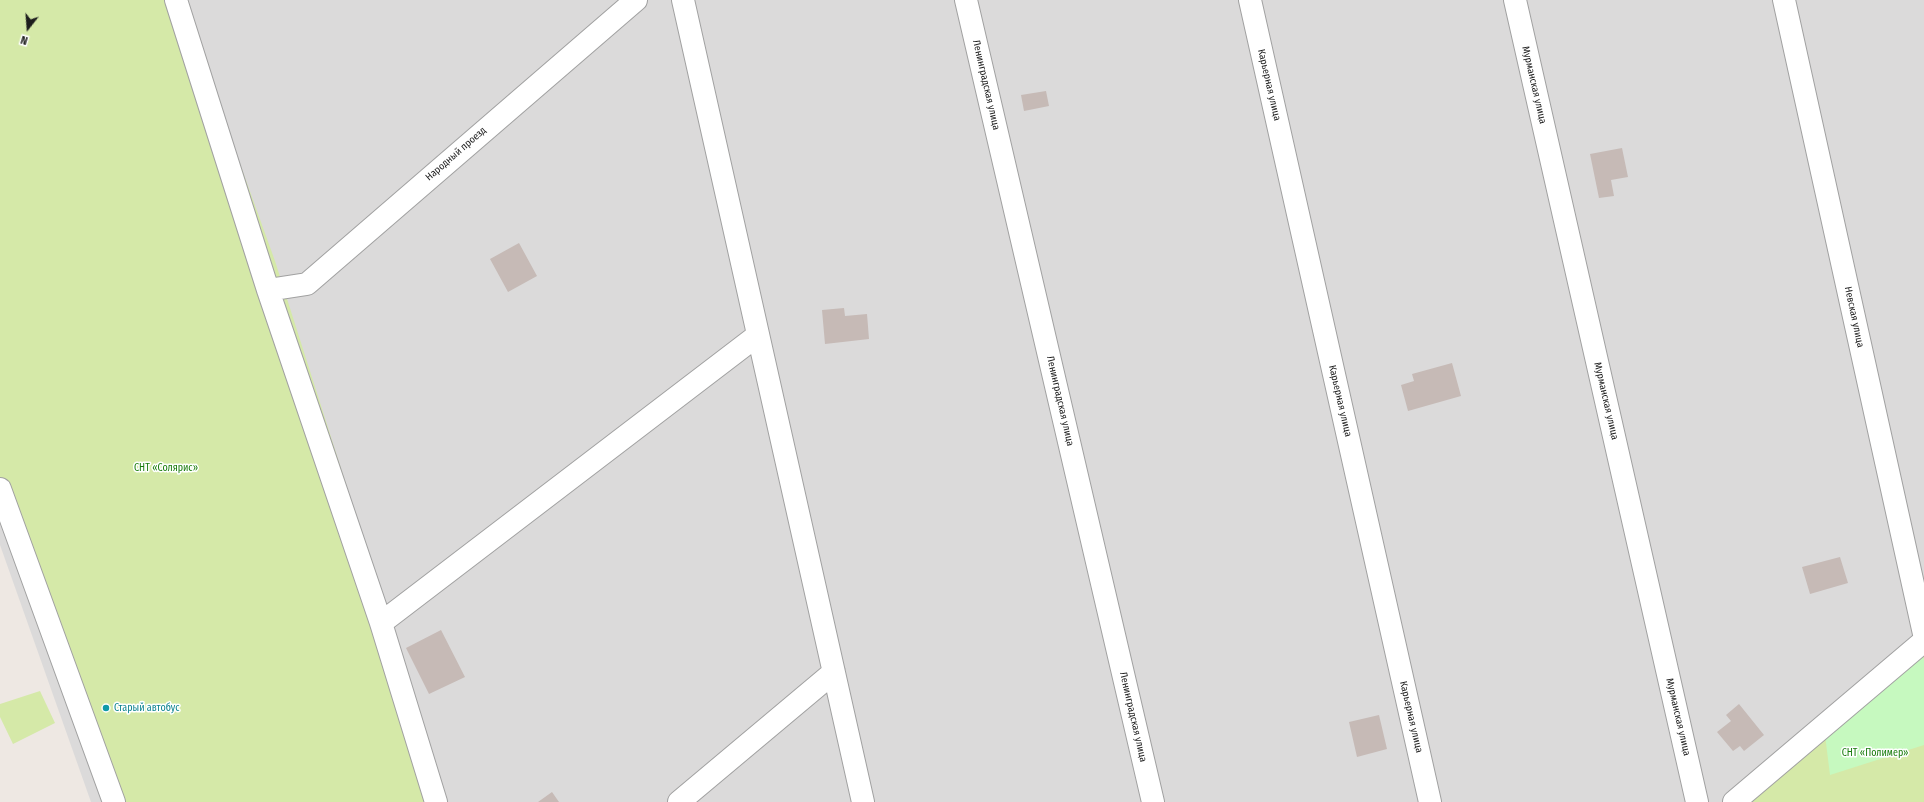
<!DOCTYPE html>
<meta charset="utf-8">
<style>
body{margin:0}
#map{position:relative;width:1924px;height:802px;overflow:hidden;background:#eee8e3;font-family:"Fira Sans Condensed",sans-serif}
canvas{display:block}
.north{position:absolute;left:8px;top:8px;width:40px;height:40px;-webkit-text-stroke:3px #fff;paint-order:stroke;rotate:197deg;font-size:11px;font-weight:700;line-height:16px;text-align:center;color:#1d1d1d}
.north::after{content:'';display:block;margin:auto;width:14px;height:18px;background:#1d1d1d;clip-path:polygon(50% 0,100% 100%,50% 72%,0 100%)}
</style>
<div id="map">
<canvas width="1924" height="802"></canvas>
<div class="north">N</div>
</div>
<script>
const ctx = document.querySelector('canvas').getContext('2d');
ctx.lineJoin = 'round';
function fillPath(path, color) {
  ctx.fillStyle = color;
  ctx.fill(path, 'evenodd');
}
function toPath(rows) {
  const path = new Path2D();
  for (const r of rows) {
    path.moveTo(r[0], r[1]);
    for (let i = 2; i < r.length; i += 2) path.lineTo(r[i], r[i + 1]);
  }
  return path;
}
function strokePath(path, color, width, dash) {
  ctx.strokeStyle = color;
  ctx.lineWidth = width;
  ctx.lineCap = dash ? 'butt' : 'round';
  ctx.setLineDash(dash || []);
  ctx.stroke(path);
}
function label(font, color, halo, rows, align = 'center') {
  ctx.font = font + ' "Fira Sans Condensed",sans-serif';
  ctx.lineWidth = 3;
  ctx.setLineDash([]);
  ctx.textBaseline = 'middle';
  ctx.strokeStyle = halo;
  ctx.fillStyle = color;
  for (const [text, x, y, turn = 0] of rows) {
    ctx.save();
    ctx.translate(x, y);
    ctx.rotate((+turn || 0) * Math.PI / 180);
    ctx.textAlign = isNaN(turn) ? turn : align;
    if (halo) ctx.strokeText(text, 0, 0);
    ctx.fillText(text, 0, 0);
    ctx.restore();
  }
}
fillPath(toPath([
 [0,0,1924,0,1924,802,91,802,0,545]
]), '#dbdada');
fillPath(toPath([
 [0,0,181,0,275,261,447,802,109,802,0,496],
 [1924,645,1924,802,1743,802],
 [40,691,55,723,13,744,0,717,0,704]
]), '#d5e9a8');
fillPath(toPath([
 [1922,651,1924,660,1924,745,1830,775,1825,735]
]), '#c6f9bf');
fillPath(toPath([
 [1046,91,1049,106,1024,111,1021,95],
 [1622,148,1628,177,1611,180,1614,196,1599,198,1590,154],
 [519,243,537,276,508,292,490,259],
 [844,308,845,316,867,314,869,339,825,344,822,310],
 [1452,363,1461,396,1408,411,1401,385,1414,381,1412,374],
 [1840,557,1848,583,1810,594,1802,567],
 [441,630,465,677,429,694,406,648],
 [1739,704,1764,735,1744,751,1740,746,1733,751,1717,732,1731,721,1726,715],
 [1379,715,1387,749,1357,757,1349,722],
 [552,792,559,802,538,802]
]), '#c6bab6');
const minor = toPath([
 [176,0,268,290,381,623,436,802],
 [683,0,863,802],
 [966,0,1153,802],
 [1250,0,1430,802],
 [1515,0,1697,802],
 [1784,0,1924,634],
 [268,290,307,284,636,0],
 [0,489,114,802],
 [381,623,758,335],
 [679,802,834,672],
 [1734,802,1924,641]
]);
strokePath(minor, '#a1a1a1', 24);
strokePath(minor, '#fff', 22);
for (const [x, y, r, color] of [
 [106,708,4,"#0f9aa8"]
]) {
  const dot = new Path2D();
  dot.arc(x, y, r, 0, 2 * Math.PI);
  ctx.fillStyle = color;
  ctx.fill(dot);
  strokePath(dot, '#fff', 1.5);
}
label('10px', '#1d1d1d', '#fff', [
 ["Ленинградская улица",986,85,77],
 ["Карьерная улица",1269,85,77],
 ["Мурманская улица",1534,85,77],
 ["Народный проезд",456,154,-41],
 ["Невская улица",1854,317,78],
 ["Ленинградская улица",1060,401,77],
 ["Карьерная улица",1340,401,77],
 ["Мурманская улица",1606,401,77],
 ["Ленинградская улица",1133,717,77],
 ["Карьерная улица",1411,717,77],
 ["Мурманская улица",1678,717,77]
]);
label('10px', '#177b0b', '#fff', [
 ["СНТ «Солярис»",166,468],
 ["СНТ «Полимер»",1875,753]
]);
label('10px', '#0d838f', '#fff', [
 ["Старый автобус",114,708]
], 'left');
</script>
